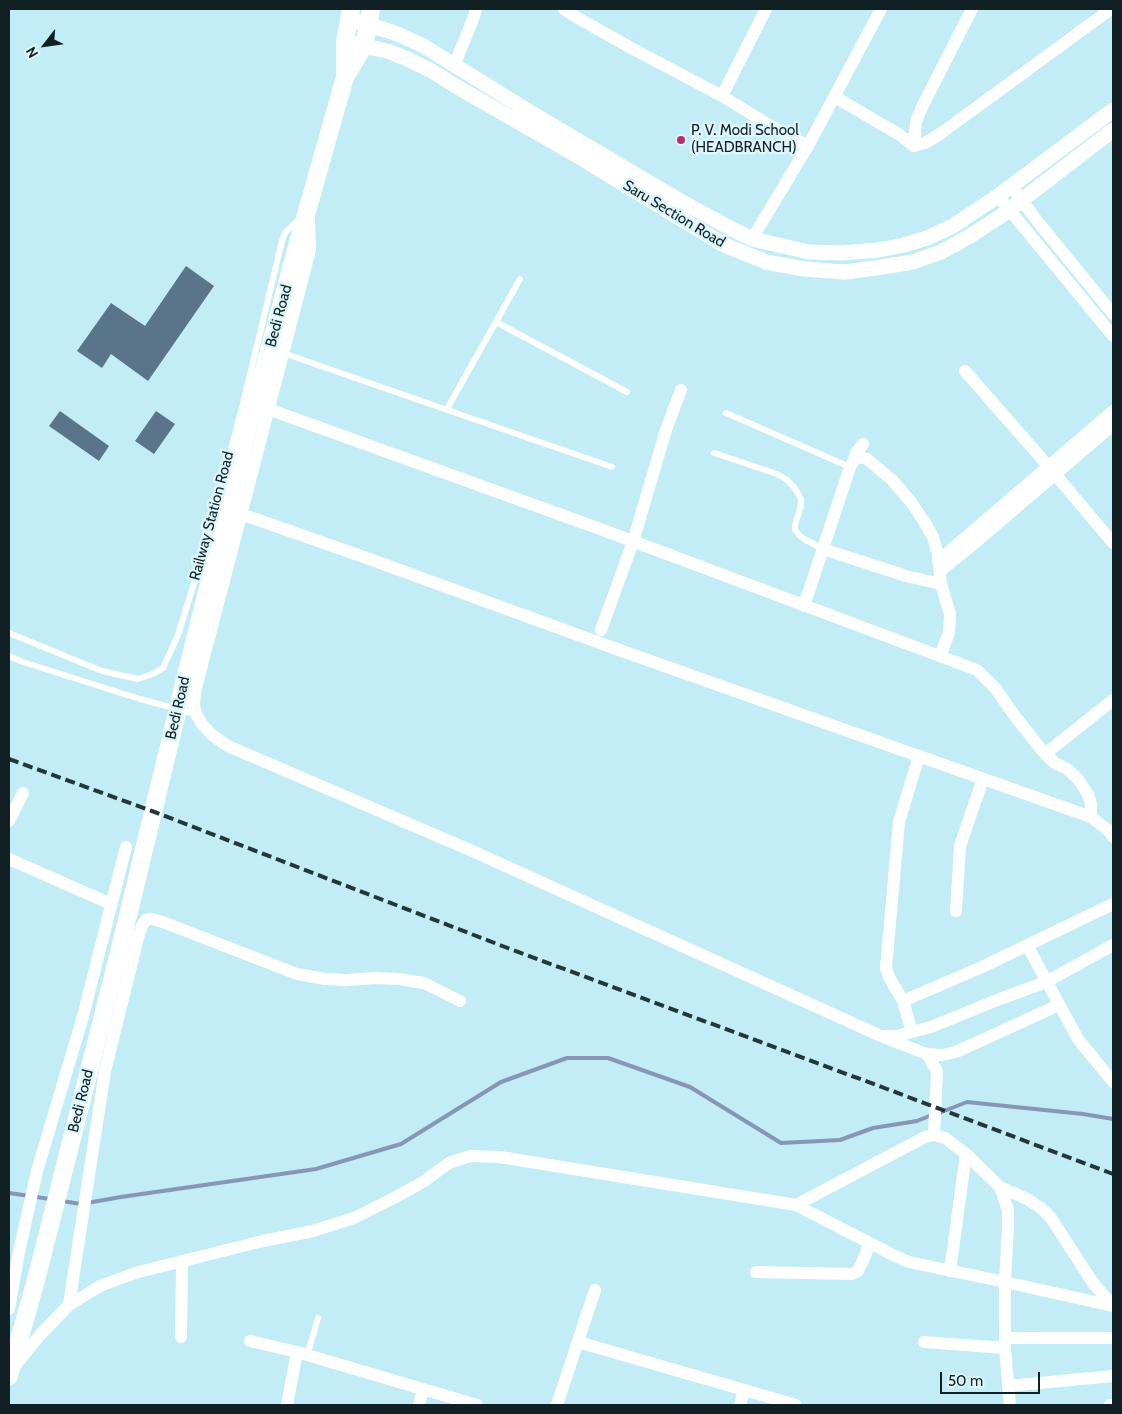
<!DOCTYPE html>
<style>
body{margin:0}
#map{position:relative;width:1122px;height:1414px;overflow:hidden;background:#c2ecf6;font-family:Cabin,sans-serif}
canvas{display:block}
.frame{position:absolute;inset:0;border:10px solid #102024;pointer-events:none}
.north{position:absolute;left:20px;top:20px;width:50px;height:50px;-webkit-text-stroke:4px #ddf6fc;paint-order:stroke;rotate:240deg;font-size:14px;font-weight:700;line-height:20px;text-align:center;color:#102024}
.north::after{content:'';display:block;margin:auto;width:18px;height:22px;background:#102024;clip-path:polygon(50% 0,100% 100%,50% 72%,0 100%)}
.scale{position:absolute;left:940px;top:1372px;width:100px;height:22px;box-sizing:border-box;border:2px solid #102024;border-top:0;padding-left:6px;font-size:15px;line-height:18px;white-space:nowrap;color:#102024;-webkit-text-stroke:4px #ddf6fc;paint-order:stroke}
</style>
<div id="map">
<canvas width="1122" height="1414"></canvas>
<div class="frame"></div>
<div class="north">N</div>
<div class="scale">50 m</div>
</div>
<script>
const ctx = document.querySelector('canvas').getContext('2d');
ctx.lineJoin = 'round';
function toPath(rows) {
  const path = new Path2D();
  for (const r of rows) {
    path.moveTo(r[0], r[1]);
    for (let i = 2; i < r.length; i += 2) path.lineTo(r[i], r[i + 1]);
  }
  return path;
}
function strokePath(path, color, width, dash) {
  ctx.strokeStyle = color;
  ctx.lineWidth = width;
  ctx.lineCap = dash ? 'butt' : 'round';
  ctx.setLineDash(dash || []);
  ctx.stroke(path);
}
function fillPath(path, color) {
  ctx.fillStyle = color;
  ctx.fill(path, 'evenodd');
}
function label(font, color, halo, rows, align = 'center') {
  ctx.font = font + ' Cabin,sans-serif';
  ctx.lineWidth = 5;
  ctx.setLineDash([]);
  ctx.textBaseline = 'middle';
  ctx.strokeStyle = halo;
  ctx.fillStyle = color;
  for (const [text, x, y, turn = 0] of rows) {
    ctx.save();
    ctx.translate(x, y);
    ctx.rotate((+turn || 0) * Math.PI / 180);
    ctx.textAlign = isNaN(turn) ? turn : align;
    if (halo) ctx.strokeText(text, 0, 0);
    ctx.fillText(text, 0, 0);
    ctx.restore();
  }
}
strokePath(toPath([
 [939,1113,967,1102,1083,1114,1113,1119],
 [9,1193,50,1199],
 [62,1201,81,1204,121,1197,316,1169,401,1144,501,1082,567,1058,608,1058,690,1087,781,1143,840,1140,873,1128,917,1121,932,1115]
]), '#8796b4', 4);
fillPath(toPath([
 [186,266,214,286,148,381,111,354,102,368,77,351,111,303,145,326],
 [60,411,109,446,99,461,49,426],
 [156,411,175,424,154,454,135,441]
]), '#5a758a');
strokePath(toPath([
 [496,322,627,392],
 [283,353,612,467],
 [447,409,520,279],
 [726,413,850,467],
 [714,453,777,474,787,480,794,487,801,499,801,506,795,525,795,530,798,534,804,539,823,549],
 [9,633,102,671,138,679,153,674,163,668,178,635,205,548,244,400,282,241,285,233,300,218],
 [9,656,23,662,140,699,196,714],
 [307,1356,318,1318]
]), '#fff', 6);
strokePath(toPath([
 [564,9,576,17,633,49,722,96,769,125,808,146],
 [454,66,473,19,476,9],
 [722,96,766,9],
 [835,97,900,135,914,146],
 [914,146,925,143,940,134,1111,9],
 [914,146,916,122,922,107,972,9],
 [1011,186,1038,222,1113,314],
 [998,196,1113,336],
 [309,219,310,250,195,692,194,705,196,714,202,724,212,735,228,746,470,850,881,1036,897,1036,931,1027,1000,999,1046,982,1113,945],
 [752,239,808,146,881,9],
 [965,371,1049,467,1113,543],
 [268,409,603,530,977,670,996,689,1014,715,1045,754,1055,763,1067,769,1078,779,1088,794,1091,804,1091,817],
 [854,460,856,453,863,444],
 [241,514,361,556,622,651,1091,817,1108,830,1113,837],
 [823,549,906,576,941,584],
 [938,561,1113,411],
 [940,571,976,542,1113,425],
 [804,606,850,467,854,460,860,457,867,459,892,480,911,502,925,523,933,537,938,555,941,584,950,614,949,633,940,656],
 [601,630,633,542,666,430,681,390],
 [1045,754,1113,700],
 [9,821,23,793],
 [9,859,111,904],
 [956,911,960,846,983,779],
 [1027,945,1078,1039,1113,1082],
 [903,1001,982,967,1113,904],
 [912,1032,903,1001,889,977,886,968,899,822,919,756],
 [885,1038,927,1054,942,1055,956,1052,1059,1005],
 [927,1054,937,1071,934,1135],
 [1000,1187,1008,1210,1008,1227,1005,1282,1113,1306],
 [796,1205,925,1137,934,1135,945,1138,966,1154,1000,1187,1027,1199,1041,1208,1051,1218,1093,1283,1106,1298,1113,1303],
 [950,1271,966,1154],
 [756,1272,852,1274,858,1271,862,1263,870,1243],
 [69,1305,105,1071,139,934,142,926,146,920,152,919,160,921,297,974,325,979,346,980,376,978,399,979,424,983,460,1001],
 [9,1309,19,1252,37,1171,82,1020,126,847],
 [181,1337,182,1261],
 [1005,1338,1113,1338],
 [250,1341,297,1352,477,1405],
 [578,1342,796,1405],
 [924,1342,1005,1348],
 [14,1367,40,1335,69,1305,100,1286,135,1273,263,1241,313,1231,354,1218,394,1198,423,1182,449,1163,470,1156,500,1157,796,1205,893,1255,909,1262,1005,1282,1005,1348,1010,1405],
 [1008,1386,1113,1376],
 [287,1405,297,1352],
 [419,1405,423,1389],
 [557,1405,595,1290],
 [740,1405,744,1390],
 [1110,1405,1113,1405]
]), '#fff', 12);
strokePath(toPath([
 [350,19,395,33,422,45,530,112,682,202,732,229,752,239,809,252,842,253,879,250,904,245,927,238,953,226,998,196,1113,110],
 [345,42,387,51,405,58,430,70,459,88,581,158,724,245,766,262,804,269,844,272,876,268,913,262,941,252,970,236,1001,216,1113,130]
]), '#fff', 15);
strokePath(toPath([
 [345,77,345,42,351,9],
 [9,1376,36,1280,119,953,184,684,245,440,298,243,345,77,364,46,371,9]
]), '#fff', 18);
strokePath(toPath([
 [9,759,152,811,505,947,887,1089,1113,1174]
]), '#23363a', 4, [10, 5]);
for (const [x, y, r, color] of [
 [681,140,5,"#b52e71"]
]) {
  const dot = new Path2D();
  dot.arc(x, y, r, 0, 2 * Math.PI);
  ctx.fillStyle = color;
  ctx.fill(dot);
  strokePath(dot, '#ddf6fc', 2);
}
label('15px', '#102024', '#ddf6fc', [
 ["P. V. Modi School",691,131],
 ["(HEADBRANCH)",691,148]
], 'left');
label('15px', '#102024', '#ddf6fc', [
 ["Saru Section Road",674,214,31],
 ["Bedi Road",279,316,-75],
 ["Railway Station Road",212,516,-75],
 ["Bedi Road",178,708,-77],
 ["Bedi Road",81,1101,-76]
]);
</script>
